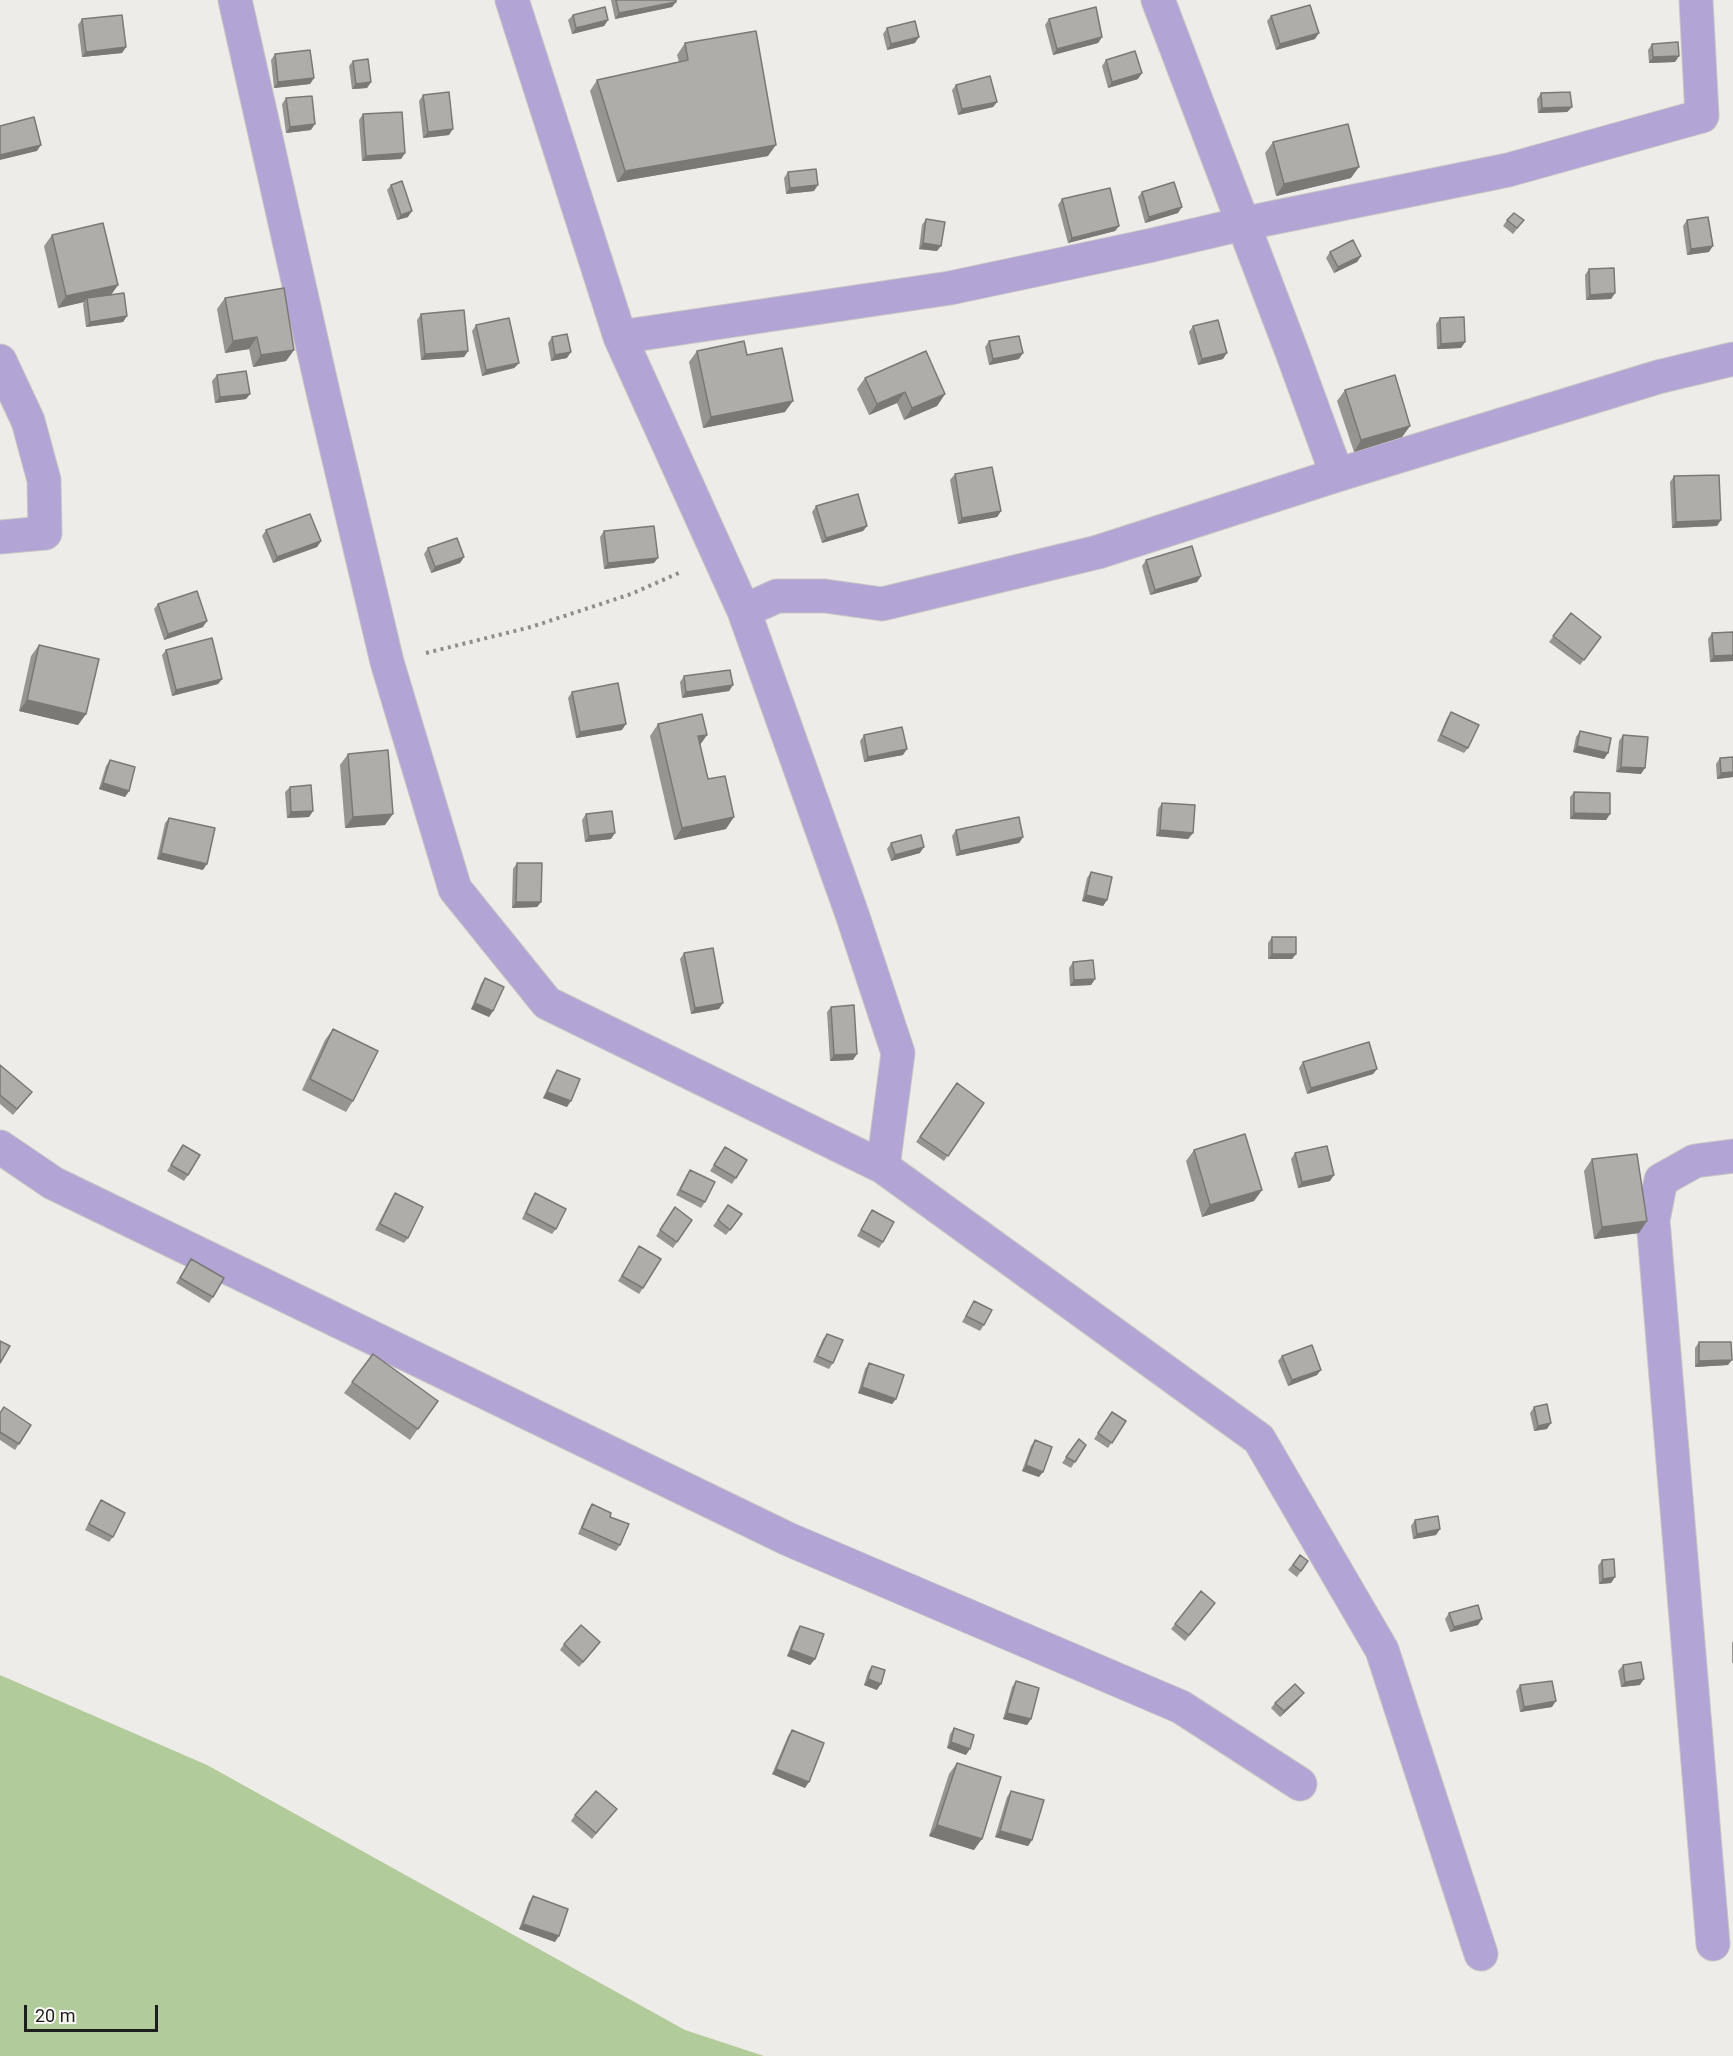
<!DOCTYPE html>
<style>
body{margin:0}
#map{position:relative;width:1733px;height:2056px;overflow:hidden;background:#edece8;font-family:Roboto,sans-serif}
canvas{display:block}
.scale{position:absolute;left:24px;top:2005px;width:134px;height:27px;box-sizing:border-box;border:3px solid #1d1d1c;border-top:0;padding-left:8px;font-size:18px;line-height:21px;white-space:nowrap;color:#1d1d1c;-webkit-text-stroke:4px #faf9f5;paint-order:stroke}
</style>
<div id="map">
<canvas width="1733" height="2056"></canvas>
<div class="scale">20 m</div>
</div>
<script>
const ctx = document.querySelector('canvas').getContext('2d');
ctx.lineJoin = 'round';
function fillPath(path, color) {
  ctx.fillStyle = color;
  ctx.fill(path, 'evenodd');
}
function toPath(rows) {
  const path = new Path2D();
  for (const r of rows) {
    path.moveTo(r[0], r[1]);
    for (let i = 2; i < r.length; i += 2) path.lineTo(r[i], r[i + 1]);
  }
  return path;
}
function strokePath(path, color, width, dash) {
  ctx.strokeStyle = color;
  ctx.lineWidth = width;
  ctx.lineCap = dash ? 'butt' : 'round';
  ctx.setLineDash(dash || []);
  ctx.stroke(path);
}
fillPath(toPath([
 [0,1675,207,1765,685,2030,764,2056,0,2056]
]), '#b2cb9b');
const minor = toPath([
 [235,0,323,392,387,662,455,889,547,1003,883,1167,1259,1439,1382,1650,1481,1954],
 [512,0,620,337,744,611,852,914,898,1053,883,1167],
 [1158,0,1292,352,1337,475],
 [620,337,950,288,1148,246,1242,224,1508,170,1702,116,1696,0],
 [0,361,28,421,44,480,45,533,0,537],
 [744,611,777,596,825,596,882,604,1098,552,1337,475,1658,377,1733,359],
 [0,1147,53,1183,788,1539,1181,1707,1300,1784],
 [1713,1944,1653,1220,1661,1180,1695,1161,1733,1156]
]);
strokePath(minor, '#c8c7c3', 35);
strokePath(toPath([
 [426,653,531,627,631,594,681,572]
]), '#8e8e8b', 4, [3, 4.5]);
strokePath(minor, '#b3a4d6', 33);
fillPath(toPath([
 [611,0,676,0,676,2,672,7,615,19],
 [573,15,608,20,604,26,572,34,568,20],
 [1271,16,1315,39,1276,50,1267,21],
 [82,19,126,47,122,53,82,57,78,25],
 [1049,19,1102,37,1098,43,1053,55,1045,25],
 [887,28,915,43,887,50,883,34],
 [685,43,768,156,617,182,590,91,597,80,679,62,677,55],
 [1652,44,1679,56,1675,62,1649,63,1648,50],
 [275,54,314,78,310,84,274,88,271,60],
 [1106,60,1138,79,1108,88,1102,66],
 [353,61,371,82,367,88,352,89,349,66],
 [956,85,997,102,993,107,958,115,952,90],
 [1541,93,1572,107,1567,112,1538,113,1537,99],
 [423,95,449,135,423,138,419,101],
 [286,98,311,130,286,133,282,104],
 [363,114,405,153,401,159,362,161,359,120],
 [1273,142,1351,178,1276,196,1265,153],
 [788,172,814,191,786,194,784,178],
 [391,185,408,217,397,220,387,190],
 [1142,192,1178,213,1145,223,1138,197],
 [1062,199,1119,226,1115,231,1068,243,1058,205],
 [926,219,937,251,919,249,922,225],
 [1507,220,1524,220,1513,234,1503,226],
 [1687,220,1709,252,1687,255,1683,226],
 [52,235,118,285,111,295,127,316,123,322,86,327,83,304,84,302,58,308,44,246],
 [1330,252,1361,256,1357,262,1334,273,1326,258],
 [1589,269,1615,293,1611,299,1586,300,1585,275],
 [225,298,294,350,286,361,253,367,249,349,225,353,217,309],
 [421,314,468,351,464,357,421,360,417,320],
 [1440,318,1465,342,1461,348,1437,349,1436,324],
 [476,325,519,363,514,368,482,376,472,331],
 [1193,326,1223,359,1198,365,1189,332],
 [552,337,567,358,551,361,548,343],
 [989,341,1019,359,989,365,985,347],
 [697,351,747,355,785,412,703,428,689,362],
 [217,375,250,394,246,399,215,403,212,381],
 [865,378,945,394,937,406,904,420,897,403,869,415,857,389],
 [1345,390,1410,426,1402,437,1354,452,1337,401],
 [955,474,1001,511,997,517,958,524,950,480],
 [1674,476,1717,526,1672,528,1670,482],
 [816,506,867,526,863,531,822,543,812,512],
 [266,530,321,541,317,547,273,563,262,536],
 [604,531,654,563,604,569,600,537],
 [428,548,464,557,460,563,431,573,424,554],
 [1146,560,1201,576,1197,582,1150,595,1142,566],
 [158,604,203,627,164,640,154,609],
 [1571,613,1601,637,1580,665,1549,642],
 [1733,632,1733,661,1710,662,1708,639,1712,633],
 [39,645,86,714,78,725,19,711,31,656],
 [166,650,222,679,218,684,172,696,162,655],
 [684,676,733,685,729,691,682,698,680,682],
 [572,692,622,730,576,738,568,698],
 [1451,712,1468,748,1464,753,1437,741,1447,718],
 [658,724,707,735,700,745,708,779,726,829,674,840,650,736],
 [1580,731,1608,753,1604,759,1573,752,1576,737],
 [864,735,903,755,864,762,860,741],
 [1623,735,1641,774,1616,772,1619,741],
 [348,754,385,825,345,828,340,765],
 [1733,757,1733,777,1717,779,1716,764,1720,758],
 [110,760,129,791,125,797,99,789,106,766],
 [290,787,313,811,309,817,287,818,285,792],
 [1574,792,1610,814,1606,820,1570,819,1570,797],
 [1162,803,1193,833,1188,839,1156,836,1158,809],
 [586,814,611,839,585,842,582,820],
 [169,818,203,870,157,859,165,823],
 [956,830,1023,837,1019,843,956,856,952,836],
 [891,843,920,853,891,861,887,849],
 [517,863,541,902,537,907,512,908,513,869],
 [1091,872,1107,900,1103,906,1082,901,1087,878],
 [1272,937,1296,954,1292,959,1268,959,1268,943],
 [684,953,719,1009,691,1014,680,959],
 [1073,962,1095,979,1091,985,1070,986,1069,968],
 [485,978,493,1011,489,1017,471,1009,481,984],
 [831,1007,853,1060,830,1061,827,1012],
 [333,1029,353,1101,346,1112,302,1090,325,1040],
 [1303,1062,1377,1069,1373,1074,1307,1094,1299,1068],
 [0,1065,27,1098,13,1115,0,1104],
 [557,1070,567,1107,543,1098,553,1076],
 [957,1083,984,1103,944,1161,916,1142],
 [183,1145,188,1175,184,1181,167,1171],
 [725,1147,736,1178,732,1184,710,1171],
 [1194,1150,1262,1190,1254,1201,1202,1217,1186,1161],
 [1295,1153,1330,1181,1298,1188,1291,1159],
 [1592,1159,1639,1233,1594,1239,1584,1171],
 [690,1170,705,1202,701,1208,676,1195,686,1176],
 [395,1193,408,1238,404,1243,375,1230,391,1199],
 [535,1193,556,1229,552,1234,522,1219,531,1199],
 [728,1205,742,1214,726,1235,713,1226],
 [675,1207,692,1220,673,1248,656,1236],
 [872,1210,883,1242,879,1248,857,1236],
 [639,1246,643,1288,639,1294,618,1281],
 [191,1259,213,1297,209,1303,176,1283],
 [974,1301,984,1325,980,1331,962,1322],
 [827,1334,833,1363,829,1369,813,1362,823,1339],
 [1699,1342,1728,1365,1695,1367,1695,1348],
 [373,1354,438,1401,410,1440,344,1393],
 [1282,1356,1317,1375,1288,1386,1278,1361],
 [869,1363,896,1399,892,1404,858,1393,865,1369],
 [1534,1407,1547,1429,1534,1431,1530,1413],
 [1112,1412,1126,1421,1108,1448,1094,1439],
 [0,1413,31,1425,15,1450,0,1440],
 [1079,1439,1086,1445,1071,1468,1062,1463],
 [1035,1440,1039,1477,1022,1471,1031,1446],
 [101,1500,113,1537,109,1542,85,1530,97,1506],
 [592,1504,610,1517,620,1545,616,1551,578,1534,588,1510],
 [1415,1520,1440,1529,1436,1535,1413,1539,1411,1526],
 [1300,1555,1308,1561,1297,1577,1288,1570],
 [1602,1560,1615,1577,1611,1583,1599,1584,1598,1566],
 [1211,1609,1185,1641,1171,1629,1175,1624],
 [1449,1613,1478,1625,1450,1632,1445,1619],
 [800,1626,815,1659,810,1665,787,1656,796,1632],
 [1733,1641,1733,1663,1732,1663,1732,1643],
 [564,1644,596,1648,579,1667,560,1650],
 [1623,1665,1640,1685,1621,1687,1618,1671],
 [872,1666,877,1690,864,1685,868,1672],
 [1016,1681,1031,1719,1027,1725,1003,1719,1012,1687],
 [1520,1685,1552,1707,1520,1712,1516,1691],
 [1299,1699,1280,1717,1271,1708,1275,1703],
 [954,1728,966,1755,947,1748,950,1734],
 [792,1730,805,1788,772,1774,788,1736],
 [957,1763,974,1850,929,1836,949,1774],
 [1011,1791,1032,1840,1028,1846,995,1837,1007,1797],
 [613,1814,592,1839,571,1821,575,1815],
 [533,1896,555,1942,519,1929,529,1902]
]), '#969591');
fillPath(toPath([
 [676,2,672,7,615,19,619,13],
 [608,20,604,26,572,34,576,28],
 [1319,33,1315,39,1276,50,1280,44],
 [919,37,915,43,887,50,891,44],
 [1102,37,1098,43,1053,55,1057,49],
 [126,47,122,53,82,57,86,52],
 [1679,56,1675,62,1649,63,1653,57],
 [1142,73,1138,79,1108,88,1112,82],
 [314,78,310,84,274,88,278,82],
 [371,82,367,88,352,89,356,84],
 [997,102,993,107,958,115,962,109],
 [1572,107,1567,112,1538,113,1542,108],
 [315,124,311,130,286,133,290,127],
 [453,129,449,135,423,138,428,132],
 [41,145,37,151,0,160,0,155],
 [776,145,768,156,617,182,625,171],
 [405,153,401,159,362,161,366,156],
 [1359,167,1351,178,1276,196,1284,184],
 [818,185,814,191,786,194,790,188],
 [1182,207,1178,213,1145,223,1149,217],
 [412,211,408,217,397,220,401,215],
 [1119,226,1115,231,1068,243,1072,238],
 [923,243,941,246,937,251,919,249],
 [1713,246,1709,252,1687,255,1691,249],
 [1361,256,1357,262,1334,273,1338,267],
 [118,285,110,296,87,298,84,302,58,308,66,296],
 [1615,293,1611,299,1586,300,1590,295],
 [127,316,123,322,86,327,90,322],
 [257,337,249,349,225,353,233,341],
 [1465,342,1461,348,1437,349,1441,344],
 [294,350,286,361,253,367,261,355],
 [468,351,464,357,421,360,425,354],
 [571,352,567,358,551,361,555,355],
 [1023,353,1019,359,989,365,993,359],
 [1227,353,1223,359,1198,365,1202,359],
 [519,363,514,368,482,376,486,370],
 [905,392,897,403,869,415,877,404],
 [250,394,246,399,215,403,220,397],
 [945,394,937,406,904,420,912,408],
 [793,401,785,412,703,428,711,417],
 [1410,426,1402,437,1354,452,1361,440],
 [1001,511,997,517,958,524,962,518],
 [1721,520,1717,526,1672,528,1676,522],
 [867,526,863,531,822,543,826,538],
 [321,541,317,547,273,563,277,557],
 [464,557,460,563,431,573,435,567],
 [658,558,654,563,604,569,608,563],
 [1201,576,1197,582,1150,595,1155,590],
 [207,621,203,627,164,640,168,634],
 [1733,655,1733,661,1710,662,1714,656],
 [222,679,218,684,172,696,176,690],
 [733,685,729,691,682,698,686,692],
 [27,700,86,714,78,725,19,711],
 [626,724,622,730,576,738,580,732],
 [707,735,699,746,698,736],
 [1577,746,1608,753,1604,759,1573,752],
 [907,749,903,755,864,762,868,757],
 [1621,767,1645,768,1641,774,1616,772],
 [1733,772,1733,777,1717,779,1721,773],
 [103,783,129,791,125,797,99,789],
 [313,811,309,817,287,818,291,812],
 [1574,813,1610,814,1606,820,1570,819],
 [393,814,385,825,345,828,353,817],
 [734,817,726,829,674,840,682,828],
 [1160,830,1193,833,1188,839,1156,836],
 [615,833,611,839,585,842,589,836],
 [1023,837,1019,843,956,856,960,851],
 [924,847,920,853,891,861,895,855],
 [161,853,207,864,203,870,157,859],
 [1086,895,1107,900,1103,906,1082,901],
 [516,902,541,902,537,907,512,908],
 [1272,954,1296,954,1292,959,1268,959],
 [1095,979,1091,985,1070,986,1074,980],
 [475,1003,493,1011,489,1017,471,1009],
 [723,1003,719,1009,691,1014,695,1008],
 [857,1054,853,1060,830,1061,834,1055],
 [1377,1069,1373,1074,1307,1094,1311,1088],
 [547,1092,571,1101,567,1107,543,1098],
 [1334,1175,1330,1181,1298,1188,1302,1182],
 [1262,1190,1254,1201,1202,1217,1210,1205],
 [1647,1221,1639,1233,1594,1239,1602,1227],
 [1732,1360,1728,1365,1695,1367,1699,1361],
 [1321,1370,1317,1375,1288,1386,1292,1380],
 [862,1387,896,1399,892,1404,858,1393],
 [1551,1423,1547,1429,1534,1431,1538,1426],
 [1026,1465,1043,1472,1039,1477,1022,1471],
 [1440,1529,1436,1535,1413,1539,1417,1534],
 [1615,1577,1611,1583,1599,1584,1603,1579],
 [1482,1619,1478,1625,1450,1632,1454,1627],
 [791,1650,815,1659,810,1665,787,1656],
 [868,1679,881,1684,877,1690,864,1685],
 [1644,1679,1640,1685,1621,1687,1625,1682],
 [1304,1693,1299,1699,1280,1717,1284,1711],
 [1556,1701,1552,1707,1520,1712,1524,1707],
 [1007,1713,1031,1719,1027,1725,1003,1719],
 [951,1742,970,1749,966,1755,947,1748],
 [776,1769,809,1782,805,1788,772,1774],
 [937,1825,982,1839,974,1850,929,1836],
 [1000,1831,1032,1840,1028,1846,995,1837],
 [523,1924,559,1936,555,1942,519,1929]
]), '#7a7976');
const building = toPath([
 [616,0,676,0,676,2,619,13,616,0],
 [1310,5,1319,33,1280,44,1271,16,1310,5],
 [605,7,608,20,576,28,573,15,605,7],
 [1096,7,1102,37,1057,49,1049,19,1096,7],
 [122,15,126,47,86,52,82,19,122,15],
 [915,21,919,37,891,44,887,28,915,21],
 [756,31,776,145,625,171,597,80,688,60,685,43,756,31],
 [1678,42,1679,56,1653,57,1652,44,1678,42],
 [310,50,314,78,278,82,275,54,310,50],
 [1135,51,1142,73,1112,82,1106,60,1135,51],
 [368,59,371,82,356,84,353,61,368,59],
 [990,76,997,102,962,109,956,85,990,76],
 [449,92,453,129,428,132,423,95,449,92],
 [1570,92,1572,107,1542,108,1541,93,1570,92],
 [312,96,315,124,290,127,286,98,312,96],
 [402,112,405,153,366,156,363,114,402,112],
 [34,117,41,145,0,155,0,126,34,117],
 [1348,124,1359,167,1284,184,1273,142,1348,124],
 [816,169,818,185,790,188,788,172,816,169],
 [402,181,412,211,401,215,391,185,402,181],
 [1174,182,1182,207,1149,217,1142,192,1174,182],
 [1110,188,1119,226,1072,238,1062,199,1110,188],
 [1514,213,1524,220,1517,228,1507,220,1514,213],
 [1708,217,1713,246,1691,249,1687,220,1708,217],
 [926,219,945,222,941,246,923,243,926,219],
 [103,223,118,285,66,296,52,235,103,223],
 [1353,240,1361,256,1338,267,1330,252,1353,240],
 [1614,268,1615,293,1590,295,1589,269,1614,268],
 [284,288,294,350,261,355,257,337,233,341,225,298,284,288],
 [124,293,127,316,90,322,87,298,124,293],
 [464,310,468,351,425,354,421,314,464,310],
 [1464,317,1465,342,1441,344,1440,318,1464,317],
 [509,318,519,363,486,370,476,325,509,318],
 [1218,320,1227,353,1202,359,1193,326,1218,320],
 [567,334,571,352,555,355,552,337,567,334],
 [1019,336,1023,353,993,359,989,341,1019,336],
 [744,341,747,355,782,348,793,401,711,417,697,351,744,341],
 [926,351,945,394,912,408,905,392,877,404,865,378,926,351],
 [246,371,250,394,220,397,217,375,246,371],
 [1395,375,1410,426,1361,440,1345,390,1395,375],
 [992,467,1001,511,962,518,955,474,992,467],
 [1719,475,1721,520,1676,522,1674,476,1719,475],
 [858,494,867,526,826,538,816,506,858,494],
 [310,514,321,541,277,557,266,530,310,514],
 [654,526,658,558,608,563,604,531,654,526],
 [457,538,464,557,435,567,428,548,457,538],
 [1192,546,1201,576,1155,590,1146,560,1192,546],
 [197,591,207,621,168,634,158,604,197,591],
 [1571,613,1601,637,1584,660,1553,636,1571,613],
 [1733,632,1733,655,1714,656,1712,633,1733,632],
 [212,638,222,679,176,690,166,650,212,638],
 [39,645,99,659,86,714,27,700,39,645],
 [730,670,733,685,686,692,684,676,730,670],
 [618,683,626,724,580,732,572,692,618,683],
 [1451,712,1479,725,1468,748,1441,735,1451,712],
 [702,714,707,735,698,736,708,779,725,776,734,817,682,828,658,724,702,714],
 [902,727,907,749,868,757,864,735,902,727],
 [1580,731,1611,738,1608,753,1577,746,1580,731],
 [1623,735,1648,737,1645,768,1621,767,1623,735],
 [388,750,393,814,353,817,348,754,388,750],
 [1733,757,1733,772,1721,773,1720,758,1733,757],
 [110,760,135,767,129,791,103,783,110,760],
 [311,785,313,811,291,812,290,787,311,785],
 [1574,792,1610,793,1610,814,1574,813,1574,792],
 [1162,803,1195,805,1193,833,1160,830,1162,803],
 [612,811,615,833,589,836,586,814,612,811],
 [1019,817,1023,837,960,851,956,830,1019,817],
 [169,818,215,828,207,864,161,853,169,818],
 [921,835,924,847,895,855,891,843,921,835],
 [517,863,542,863,541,902,516,902,517,863],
 [1091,872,1112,877,1107,900,1086,895,1091,872],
 [1272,937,1296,937,1296,954,1272,954,1272,937],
 [713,948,723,1003,695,1008,684,953,713,948],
 [1093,960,1095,979,1074,980,1073,962,1093,960],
 [485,978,504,987,493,1011,475,1003,485,978],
 [854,1005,857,1054,834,1055,831,1007,854,1005],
 [333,1029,378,1051,353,1101,310,1079,333,1029],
 [1369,1042,1377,1069,1311,1088,1303,1062,1369,1042],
 [0,1065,32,1092,17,1109,0,1095,0,1065],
 [557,1070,580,1079,571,1101,547,1092,557,1070],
 [957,1083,984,1103,948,1156,920,1137,957,1083],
 [1245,1134,1262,1190,1210,1205,1194,1150,1245,1134],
 [183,1145,200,1155,188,1175,171,1165,183,1145],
 [1327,1146,1334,1175,1302,1182,1295,1153,1327,1146],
 [725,1147,747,1160,736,1178,714,1165,725,1147],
 [1637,1154,1647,1221,1602,1227,1592,1159,1637,1154],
 [690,1170,715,1182,705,1202,680,1190,690,1170],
 [395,1193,423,1207,408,1238,380,1224,395,1193],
 [535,1193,566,1209,556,1229,526,1213,535,1193],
 [728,1205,742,1214,730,1230,718,1220,728,1205],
 [675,1207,692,1220,677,1242,660,1230,675,1207],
 [872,1210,894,1222,883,1242,861,1230,872,1210],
 [639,1246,661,1259,643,1288,622,1276,639,1246],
 [191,1259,224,1278,213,1297,180,1278,191,1259],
 [974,1301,992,1310,984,1325,966,1316,974,1301],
 [827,1334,843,1340,833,1363,817,1356,827,1334],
 [0,1341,10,1346,0,1363,0,1341],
 [1699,1342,1731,1342,1732,1360,1699,1361,1699,1342],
 [1312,1345,1321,1370,1292,1380,1282,1356,1312,1345],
 [373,1354,438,1401,418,1429,352,1382,373,1354],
 [869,1363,904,1375,896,1399,862,1387,869,1363],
 [1547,1404,1551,1423,1538,1426,1534,1407,1547,1404],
 [4,1407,31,1425,19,1444,0,1432,0,1413,4,1407],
 [1112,1412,1126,1421,1112,1443,1098,1433,1112,1412],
 [1079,1439,1086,1445,1075,1462,1066,1457,1079,1439],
 [1035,1440,1052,1447,1043,1472,1026,1465,1035,1440],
 [101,1500,125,1513,113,1537,89,1524,101,1500],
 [592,1504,611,1513,610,1517,629,1524,620,1545,582,1528,592,1504],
 [1438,1516,1440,1529,1417,1534,1415,1520,1438,1516],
 [1300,1555,1308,1561,1301,1571,1293,1565,1300,1555],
 [1614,1559,1615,1577,1603,1579,1602,1560,1614,1559],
 [1201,1591,1215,1603,1189,1635,1175,1624,1201,1591],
 [1478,1605,1482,1619,1454,1627,1449,1613,1478,1605],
 [581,1625,600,1642,583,1662,564,1644,581,1625],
 [800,1626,824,1634,815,1659,791,1650,800,1626],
 [1641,1662,1644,1679,1625,1682,1623,1665,1641,1662],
 [872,1666,885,1670,881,1684,868,1679,872,1666],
 [1016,1681,1039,1688,1031,1719,1007,1713,1016,1681],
 [1552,1681,1556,1701,1524,1707,1520,1685,1552,1681],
 [1295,1684,1304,1693,1284,1711,1275,1703,1295,1684],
 [954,1728,974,1735,970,1749,951,1742,954,1728],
 [792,1730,824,1743,809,1782,776,1769,792,1730],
 [957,1763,1001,1777,982,1839,937,1825,957,1763],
 [596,1791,617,1809,596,1833,575,1815,596,1791],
 [1011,1791,1044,1800,1032,1840,1000,1831,1011,1791],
 [533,1896,568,1909,559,1936,523,1924,533,1896]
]);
fillPath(building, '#aeada9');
strokePath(building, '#7a7976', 1.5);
</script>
